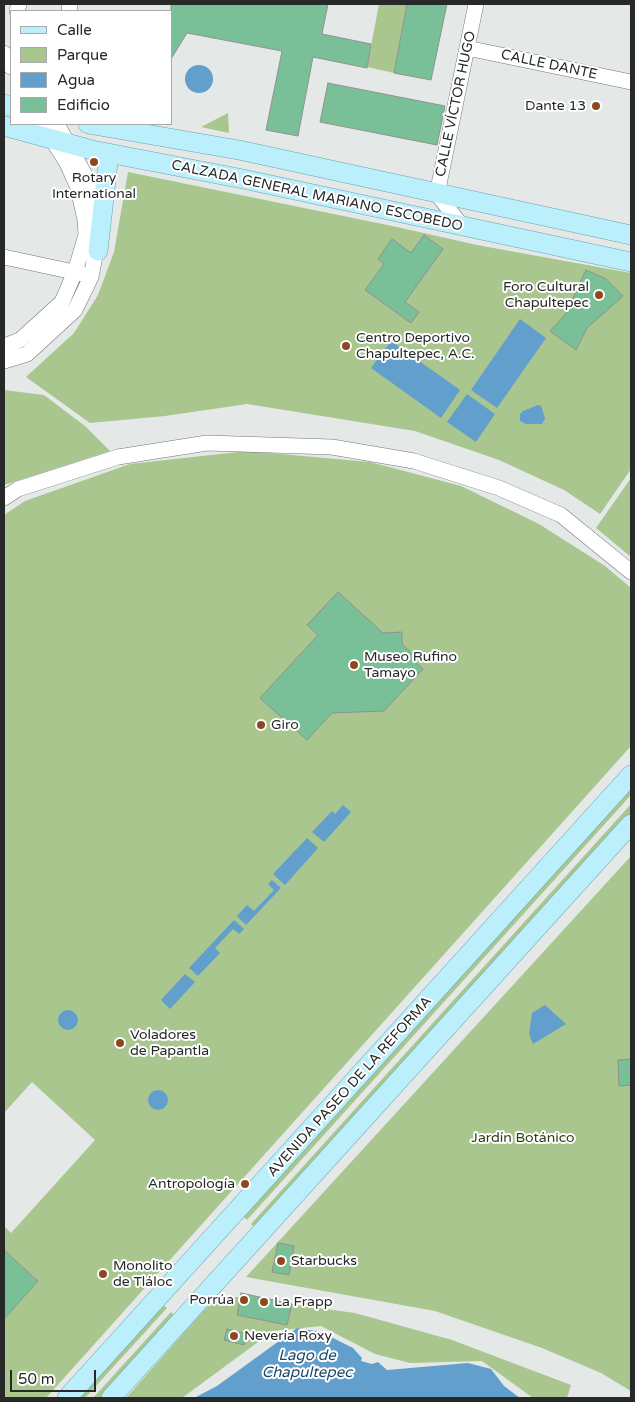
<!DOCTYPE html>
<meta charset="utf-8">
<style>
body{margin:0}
#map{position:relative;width:635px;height:1402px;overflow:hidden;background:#e4e9e8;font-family:"Varela Round",sans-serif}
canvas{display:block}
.frame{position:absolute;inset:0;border:5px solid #272929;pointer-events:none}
.legend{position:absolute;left:10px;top:10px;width:162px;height:115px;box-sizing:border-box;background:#fff;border:1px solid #a9a9a9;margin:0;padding:6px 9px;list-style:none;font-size:15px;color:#272929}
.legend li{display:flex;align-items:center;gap:10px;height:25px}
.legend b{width:25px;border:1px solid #a9a9a9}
.scale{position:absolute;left:10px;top:1370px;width:86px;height:22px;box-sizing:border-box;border:2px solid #272929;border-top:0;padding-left:6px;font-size:15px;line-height:18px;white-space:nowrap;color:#272929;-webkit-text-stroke:4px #fff;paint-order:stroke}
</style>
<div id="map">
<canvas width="635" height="1402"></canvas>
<div class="frame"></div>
<ul class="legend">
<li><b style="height:6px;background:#baeffb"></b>Calle</li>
<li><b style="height:14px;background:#a8c68e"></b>Parque</li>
<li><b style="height:14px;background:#629fcc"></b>Agua</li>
<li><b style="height:14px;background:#79bf98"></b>Edificio</li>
</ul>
<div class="scale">50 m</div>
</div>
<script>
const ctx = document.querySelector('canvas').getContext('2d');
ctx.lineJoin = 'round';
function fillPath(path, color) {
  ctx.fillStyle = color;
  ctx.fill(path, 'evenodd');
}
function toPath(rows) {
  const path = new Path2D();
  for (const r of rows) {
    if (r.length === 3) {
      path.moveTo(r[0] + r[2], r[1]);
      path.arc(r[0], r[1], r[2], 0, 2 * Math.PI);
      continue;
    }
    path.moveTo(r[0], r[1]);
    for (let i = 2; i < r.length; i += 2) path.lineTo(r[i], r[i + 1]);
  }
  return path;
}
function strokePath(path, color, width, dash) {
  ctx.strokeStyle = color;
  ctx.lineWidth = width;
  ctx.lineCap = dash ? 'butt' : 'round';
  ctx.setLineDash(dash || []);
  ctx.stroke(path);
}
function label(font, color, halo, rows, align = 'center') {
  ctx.font = font + ' "Varela Round",sans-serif';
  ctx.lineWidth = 4;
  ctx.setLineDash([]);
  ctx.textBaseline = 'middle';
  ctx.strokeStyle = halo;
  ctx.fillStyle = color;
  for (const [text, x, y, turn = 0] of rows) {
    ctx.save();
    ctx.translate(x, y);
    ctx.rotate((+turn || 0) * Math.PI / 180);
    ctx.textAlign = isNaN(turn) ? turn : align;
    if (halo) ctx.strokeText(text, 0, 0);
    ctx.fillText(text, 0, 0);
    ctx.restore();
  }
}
fillPath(toPath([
 [379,4,407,4,394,73,367,67],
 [228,113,229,133,201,127],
 [128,172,397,227,477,245,631,273,631,469,600,514,564,490,499,460,415,431,247,404,165,416,90,423,26,377,74,333,98,295,114,252],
 [4,390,44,395,85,426,110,451,4,485],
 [247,451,370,462,461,486,539,524,605,566,631,588,631,746,46,1398,4,1398,4,1319,38,1281,4,1250,4,1226,11,1233,95,1140,32,1082,4,1113,4,515,25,501,130,464],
 [631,478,631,557,596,528],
 [631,786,631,795,247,1220,243,1216],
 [631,804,631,813,256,1228,251,1224],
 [631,856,631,1391,601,1373,542,1348,435,1311,246,1277],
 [237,1297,355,1313,452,1340,571,1385,567,1398,533,1398,482,1361,410,1363,375,1354,321,1326,273,1331,182,1398,126,1398,205,1309,214,1301],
 [163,1305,167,1308,85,1398,78,1398],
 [171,1312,175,1316,101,1398,93,1398]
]), '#a8c68e');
fillPath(toPath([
 [199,79,14],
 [520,319,546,338,497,408,471,390],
 [391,341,460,390,441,418,371,368],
 [467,394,495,414,476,442,447,422],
 [538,405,541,406,544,415,545,419,542,424,526,424,520,421,520,414,523,411],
 [343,805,351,812,324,842,312,832,332,811,335,814],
 [307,838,318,848,285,885,273,874],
 [272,880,281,888,246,925,237,916,247,905,254,911,274,890,268,884],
 [234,920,244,929,239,934,233,929,215,948,220,953,198,976,189,968],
 [185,974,195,982,170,1009,161,1000],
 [545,1005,566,1024,533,1044,529,1034,532,1013],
 [68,1020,10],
 [158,1100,10],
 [297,1328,321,1332,353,1348,362,1358,361,1361,372,1364,378,1362,387,1370,468,1363,491,1369,504,1386,520,1398,194,1398,217,1386]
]), '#629fcc');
const building = toPath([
 [171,4,328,4,322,34,371,44,367,68,313,57,298,136,266,130,282,51,187,33,171,59,171,4],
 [407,4,447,4,431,80,394,73,407,4],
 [328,83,445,106,437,145,320,122,328,83],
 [424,235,443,249,405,302,419,312,411,323,365,290,384,264,378,259,392,239,411,253,424,235],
 [586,270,606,279,623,296,587,328,576,350,550,331,565,315,586,270],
 [338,592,383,633,402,632,402,644,416,657,413,660,423,669,384,711,332,713,307,740,260,698,318,635,307,625,338,592],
 [631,1059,631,1085,619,1086,618,1060,631,1059],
 [278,1243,294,1246,289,1275,272,1272,278,1243],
 [4,1250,38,1281,4,1319,4,1250],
 [241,1293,292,1304,287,1325,237,1315,241,1293],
 [227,1329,247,1334,244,1345,224,1340,227,1329]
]);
fillPath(building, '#79bf98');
strokePath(building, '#8f9290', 1);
const minor = toPath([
 [17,11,19,4],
 [69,11,70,4],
 [467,48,631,82],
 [4,53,11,67],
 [57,124,90,184,98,217],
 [462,226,437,194,476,4],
 [4,257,83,274],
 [4,346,20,340,62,302,75,272,86,235,85,220,78,188,67,163,42,124],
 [4,361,27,354,75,310,91,277,98,240],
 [4,498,18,489,118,457,207,443,332,447,414,461,499,488,561,515,631,572]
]);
const major = toPath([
 [4,104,11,106],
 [88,124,239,150,631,235],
 [4,126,92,150,243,179,631,262],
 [98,251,109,154],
 [67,1398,631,775],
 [111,1398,631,824]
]);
strokePath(minor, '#737777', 16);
strokePath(major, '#69a3b0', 20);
strokePath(minor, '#fff', 15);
strokePath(major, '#baeffb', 19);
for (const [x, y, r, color] of [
 [596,106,5,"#8e4820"],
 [94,162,5,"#8e4820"],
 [599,295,5,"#8e4820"],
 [346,346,5,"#8e4820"],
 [354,665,5,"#8e4820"],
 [261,725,5,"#8e4820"],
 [120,1043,5,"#8e4820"],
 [245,1184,5,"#8e4820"],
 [281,1261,5,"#8e4820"],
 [103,1274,5,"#8e4820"],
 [244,1300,5,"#8e4820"],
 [264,1302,5,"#8e4820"],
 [234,1336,5,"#8e4820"]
]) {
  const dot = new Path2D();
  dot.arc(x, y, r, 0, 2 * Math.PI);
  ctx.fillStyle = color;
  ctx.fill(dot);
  strokePath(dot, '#fff', 2);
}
label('14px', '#272929', '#fff', [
 ["CALLE DANTE",549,65,12],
 ["CALLE VÍCTOR HUGO",456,104,-78],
 ["CALZADA GENERAL MARIANO ESCOBEDO",317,196,12],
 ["AVENIDA PASEO DE LA REFORMA",350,1087,-48]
]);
label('14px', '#272929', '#fff', [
 ["Dante 13",586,106,"right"],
 ["Rotary",94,178,"center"],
 ["International",94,194,"center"],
 ["Foro Cultural",589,287,"right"],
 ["Chapultepec",589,303,"right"],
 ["Centro Deportivo",356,338],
 ["Chapultepec, A.C.",356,354],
 ["Museo Rufino",364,657],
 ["Tamayo",364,673],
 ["Giro",271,725],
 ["Voladores",130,1035],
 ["de Papantla",130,1051],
 ["Antropología",235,1184,"right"],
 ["Starbucks",291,1261],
 ["Monolito",113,1266],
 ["de Tláloc",113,1282],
 ["Porrúa",234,1300,"right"],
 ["La Frapp",274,1302],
 ["Nevería Roxy",244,1336]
], 'left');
label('14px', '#2b4014', '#fff', [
 ["Jardín Botánico",523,1138]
]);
label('italic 15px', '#1b4a69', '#fff', [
 ["Lago de",307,1356],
 ["Chapultepec",307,1373]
]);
</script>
